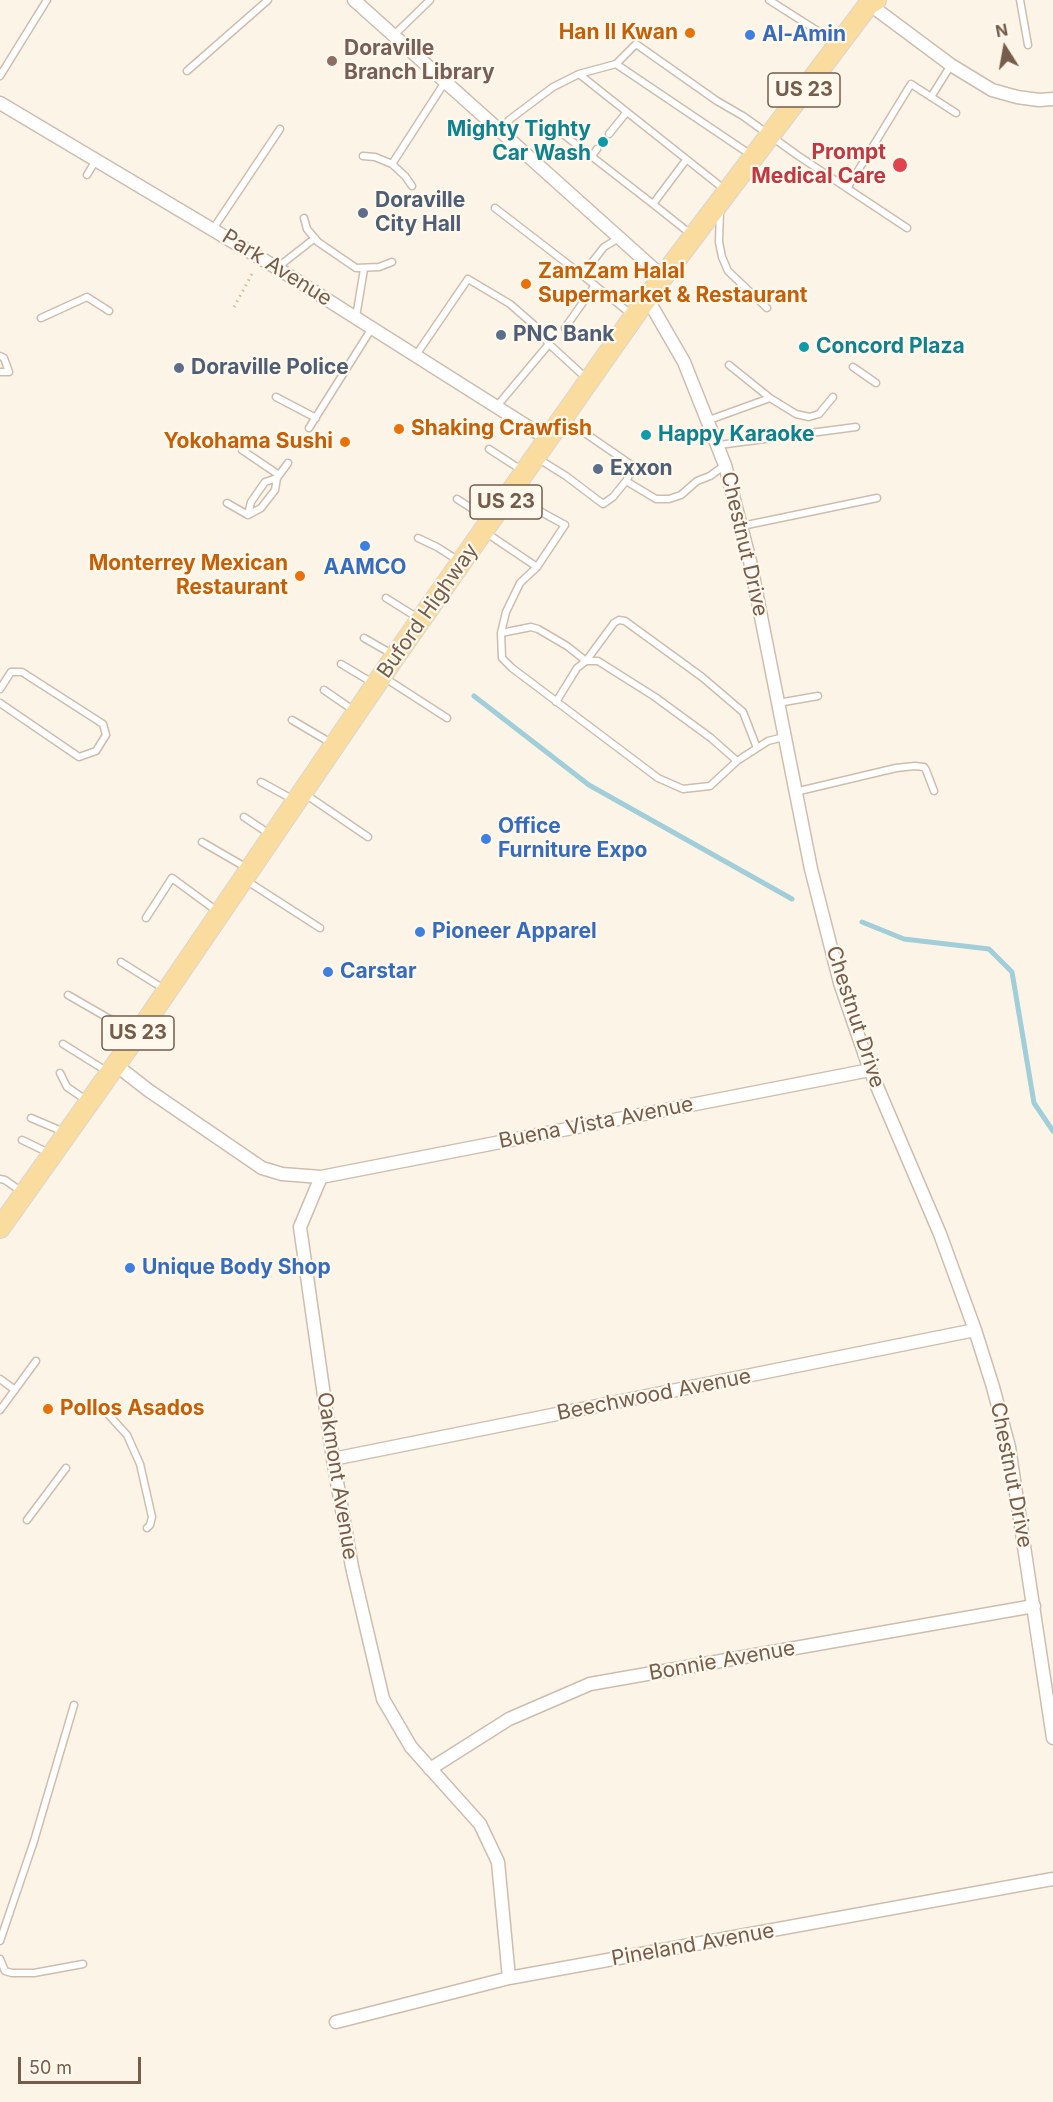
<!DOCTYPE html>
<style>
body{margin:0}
#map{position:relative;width:1053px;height:2102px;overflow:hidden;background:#fcf5e7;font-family:Inter,sans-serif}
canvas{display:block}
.north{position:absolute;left:975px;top:18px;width:60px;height:60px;-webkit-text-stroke:4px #fff8ed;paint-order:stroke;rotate:349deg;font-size:16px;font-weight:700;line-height:24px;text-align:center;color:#765c4b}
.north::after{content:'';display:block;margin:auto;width:21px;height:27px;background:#765c4b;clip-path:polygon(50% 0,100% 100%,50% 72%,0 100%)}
.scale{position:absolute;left:18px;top:2057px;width:123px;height:27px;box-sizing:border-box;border:3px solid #765c4b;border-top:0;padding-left:8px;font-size:18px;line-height:21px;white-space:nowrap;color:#765c4b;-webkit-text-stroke:4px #fff8ed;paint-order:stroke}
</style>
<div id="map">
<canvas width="1053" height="2102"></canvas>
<div class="north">N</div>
<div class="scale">50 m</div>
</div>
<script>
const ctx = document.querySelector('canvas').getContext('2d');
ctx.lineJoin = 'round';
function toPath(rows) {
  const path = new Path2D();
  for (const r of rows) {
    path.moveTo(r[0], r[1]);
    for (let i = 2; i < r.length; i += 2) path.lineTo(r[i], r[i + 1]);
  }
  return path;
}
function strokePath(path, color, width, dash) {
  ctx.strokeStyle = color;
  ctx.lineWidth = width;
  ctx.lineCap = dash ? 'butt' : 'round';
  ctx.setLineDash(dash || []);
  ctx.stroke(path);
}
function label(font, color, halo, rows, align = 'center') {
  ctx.font = font + ' Inter,sans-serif';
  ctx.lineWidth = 4.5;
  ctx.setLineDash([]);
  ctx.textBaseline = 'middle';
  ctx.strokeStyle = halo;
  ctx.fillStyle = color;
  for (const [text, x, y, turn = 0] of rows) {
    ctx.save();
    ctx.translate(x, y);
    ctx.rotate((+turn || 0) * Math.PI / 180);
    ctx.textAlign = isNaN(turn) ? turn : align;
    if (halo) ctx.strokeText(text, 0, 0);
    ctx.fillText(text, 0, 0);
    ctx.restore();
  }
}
strokePath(toPath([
 [474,696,589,785,792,899],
 [862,922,904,939,989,949,1012,972,1034,1103,1053,1131]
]), '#a1ced8', 5);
const lane = toPath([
 [769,0,835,42],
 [1020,0,1028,45],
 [393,36,430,0],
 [187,71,268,0],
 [579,74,616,64],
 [0,76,47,0],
 [931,97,951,65],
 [555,128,653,204],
 [499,131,509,120,553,87,579,74,724,189],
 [609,134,626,113],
 [751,155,616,64,636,44,717,101,743,116,797,155,907,228],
 [363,156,375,157,392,164,405,176,412,186],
 [591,157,597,149],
 [686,160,653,204,692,235],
 [392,164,445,82],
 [87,175,96,160],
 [848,187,911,84,956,113],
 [495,208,582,275,604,247,619,238],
 [720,210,719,242,722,257,728,271,767,308],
 [304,218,307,229,318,242,356,268,379,267,392,262],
 [213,229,280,129],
 [278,267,315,238],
 [582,275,631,314],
 [356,317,364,269],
 [41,318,87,297,109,311],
 [565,328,595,285],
 [549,344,586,378],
 [416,355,468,279,510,304,533,324,549,344,497,406],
 [0,356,4,358,9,372,0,372],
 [729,365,770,398],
 [853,367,876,383],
 [276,397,316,418],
 [709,420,770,398,796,414,809,417,819,414,833,397],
 [309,428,372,328],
 [719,445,856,427],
 [489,449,523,471],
 [242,450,279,475],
 [537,458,566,476,603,504,613,497,626,481,630,474,630,464,566,420],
 [626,481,656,499,669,499,681,495,697,481,710,476,725,465],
 [515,492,543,513,565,525,537,567],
 [457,499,488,519],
 [227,503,248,515],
 [248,515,261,508,275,490,277,478,288,463],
 [248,515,251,502,265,482,277,478],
 [742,526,877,498],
 [485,532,537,567,520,583,506,612,501,633,502,658,512,668,658,778,683,789,710,786,737,761,768,741,784,737],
 [418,538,437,547,459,561],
 [386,598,418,618],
 [501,633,531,627,538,629,567,646,586,661,614,623,619,620,625,621,702,677,743,712,757,748],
 [364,638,392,654],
 [341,664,373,683],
 [385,678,447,718],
 [0,689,11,672,22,672,103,724,106,735,96,751,79,757,0,703],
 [324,690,356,712],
 [556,702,577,668,586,661,598,661,655,697,711,738,737,761],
 [778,703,818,696],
 [292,720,331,743],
 [261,782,292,799],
 [795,792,896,768,915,766,924,767,926,770,934,791],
 [305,794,368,837],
 [244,817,271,835],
 [202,842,247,868],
 [247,881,320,928],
 [146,918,172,878,217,911],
 [121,962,164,989],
 [68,995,134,1033],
 [63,1044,108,1072],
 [60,1073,67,1087,86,1100],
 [31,1118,64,1132],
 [22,1140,49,1153],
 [0,1179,5,1180,22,1192],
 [0,1379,15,1390],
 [0,1410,36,1361],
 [107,1413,127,1435,140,1464,152,1517,150,1525,147,1528],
 [27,1520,66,1468],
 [0,1941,34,1841,74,1705],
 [0,1959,5,1971,12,1973,34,1973,83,1964]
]);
const street = toPath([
 [354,0,663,277],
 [869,4,951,65,992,90,1017,97,1039,100,1053,99],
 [0,103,277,268,549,440],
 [647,298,684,362,725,465,750,561,811,869,840,983,870,1070,940,1234,975,1330,993,1387,1009,1447,1053,1738],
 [116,1065,148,1090,262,1168,282,1174,321,1177,870,1070],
 [321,1177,300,1227,333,1459,352,1567,383,1699,411,1747,480,1824,498,1862,509,1978],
 [333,1459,975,1330],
 [430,1769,509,1719,590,1684,1034,1606],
 [336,2022,509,1978,1053,1879]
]);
const primary = toPath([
 [0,1228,137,1035,396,655,647,298,869,4,876,0]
]);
strokePath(lane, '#cebdad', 9);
strokePath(street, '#cebdad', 15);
strokePath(primary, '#dbd5d0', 22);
strokePath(toPath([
 [234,307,252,274]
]), '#d7b8a1', 3, [1.5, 4.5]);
strokePath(lane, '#fff', 6);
strokePath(street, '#fff', 12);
strokePath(primary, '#fbdc9f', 20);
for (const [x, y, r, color] of [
 [690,33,6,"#e8710a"],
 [750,35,6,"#3f7fe0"],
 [332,61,6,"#8d6e63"],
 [603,142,6,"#0f9aa8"],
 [900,165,8,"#e0444e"],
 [363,213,6,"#5c6f8a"],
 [526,284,6,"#e8710a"],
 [501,335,6,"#5c6f8a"],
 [804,347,6,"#0f9aa8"],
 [179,368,6,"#5c6f8a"],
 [399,429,6,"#e8710a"],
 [646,435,6,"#0f9aa8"],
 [345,442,6,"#e8710a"],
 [598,469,6,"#5c6f8a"],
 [365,546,6,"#3f7fe0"],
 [300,576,6,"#e8710a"],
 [486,839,6,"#3f7fe0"],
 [420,932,6,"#3f7fe0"],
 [328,972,6,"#3f7fe0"],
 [130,1268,6,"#3f7fe0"],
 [48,1409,6,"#e8710a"]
]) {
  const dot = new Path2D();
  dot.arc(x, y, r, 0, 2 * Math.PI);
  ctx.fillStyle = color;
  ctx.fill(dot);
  strokePath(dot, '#fff8ed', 2);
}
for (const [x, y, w] of [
 [804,90,72],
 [506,502,72],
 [138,1033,72]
]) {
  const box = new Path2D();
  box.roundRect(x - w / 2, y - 17, w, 34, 4.5);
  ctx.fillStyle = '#fff8ed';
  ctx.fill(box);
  strokePath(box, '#765c4b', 1.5);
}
label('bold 20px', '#765c4b', null, [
 ["US 23",804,90],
 ["US 23",506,502],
 ["US 23",138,1033]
]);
label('bold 21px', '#c56008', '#fff8ed', [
 ["Han Il Kwan",678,33],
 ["ZamZam Halal",538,272,"left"],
 ["Supermarket & Restaurant",538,296,"left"],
 ["Shaking Crawfish",411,429,"left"],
 ["Yokohama Sushi",333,442],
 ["Monterrey Mexican",288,564],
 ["Restaurant",288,588],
 ["Pollos Asados",60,1409,"left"]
], 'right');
label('bold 21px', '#366cbe', '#fff8ed', [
 ["Al-Amin",762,35],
 ["AAMCO",365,568,"center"],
 ["Office",498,827],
 ["Furniture Expo",498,851],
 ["Pioneer Apparel",432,932],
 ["Carstar",340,972],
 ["Unique Body Shop",142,1268]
], 'left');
label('bold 21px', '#785e54', '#fff8ed', [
 ["Doraville",344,49],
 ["Branch Library",344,73]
], 'left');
label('bold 21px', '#0d838f', '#fff8ed', [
 ["Mighty Tighty",591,130,"right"],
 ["Car Wash",591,154,"right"],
 ["Concord Plaza",816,347],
 ["Happy Karaoke",658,435]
], 'left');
label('bold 21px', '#be3a42', '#fff8ed', [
 ["Prompt",886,153],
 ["Medical Care",886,177]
], 'right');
label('bold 21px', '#4e5e75', '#fff8ed', [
 ["Doraville",375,201],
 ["City Hall",375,225],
 ["PNC Bank",513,335],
 ["Doraville Police",191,368],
 ["Exxon",610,469]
], 'left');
label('21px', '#765c4b', '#fff8ed', [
 ["Park Avenue",277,268,32],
 ["Chestnut Drive",744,544,77],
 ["Buford Highway",428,611,-55],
 ["Chestnut Drive",855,1017,72],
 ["Buena Vista Avenue",596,1123,-11],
 ["Beechwood Avenue",654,1395,-11],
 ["Chestnut Drive",1011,1475,79],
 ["Oakmont Avenue",337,1476,81],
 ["Bonnie Avenue",722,1661,-10],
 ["Pineland Avenue",693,1945,-10]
]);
</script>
